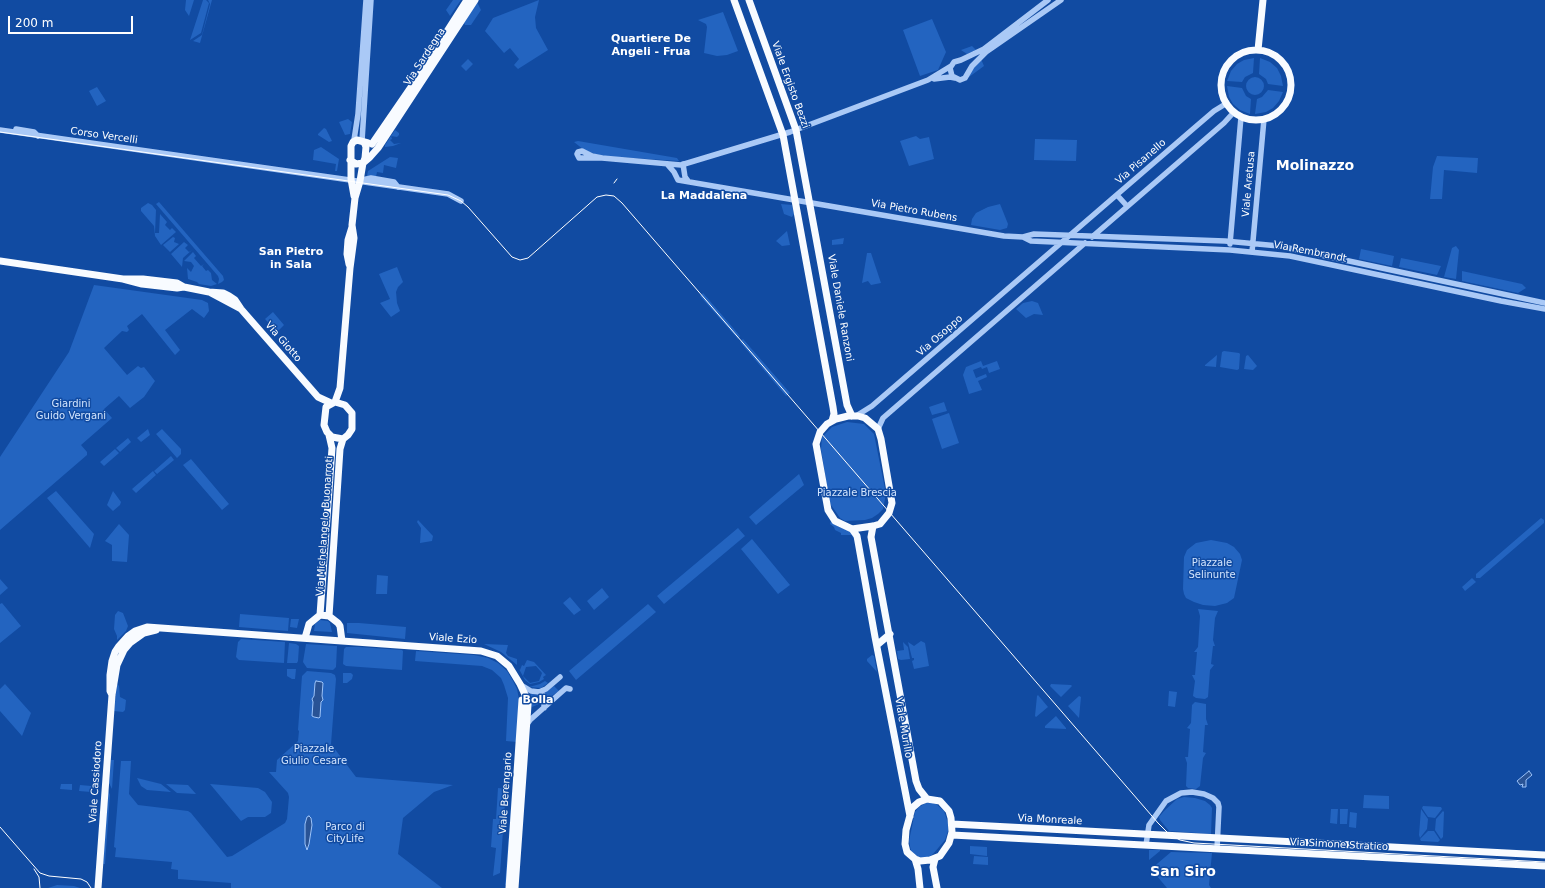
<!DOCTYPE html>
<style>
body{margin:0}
#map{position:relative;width:1545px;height:888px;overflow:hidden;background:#114ba2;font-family:"DejaVu Sans",sans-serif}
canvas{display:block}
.scale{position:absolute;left:8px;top:16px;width:125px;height:18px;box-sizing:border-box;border:2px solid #fff;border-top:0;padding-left:5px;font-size:12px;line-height:14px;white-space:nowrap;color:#fff;-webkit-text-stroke:3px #114ba2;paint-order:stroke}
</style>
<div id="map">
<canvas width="1545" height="888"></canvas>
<div class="scale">200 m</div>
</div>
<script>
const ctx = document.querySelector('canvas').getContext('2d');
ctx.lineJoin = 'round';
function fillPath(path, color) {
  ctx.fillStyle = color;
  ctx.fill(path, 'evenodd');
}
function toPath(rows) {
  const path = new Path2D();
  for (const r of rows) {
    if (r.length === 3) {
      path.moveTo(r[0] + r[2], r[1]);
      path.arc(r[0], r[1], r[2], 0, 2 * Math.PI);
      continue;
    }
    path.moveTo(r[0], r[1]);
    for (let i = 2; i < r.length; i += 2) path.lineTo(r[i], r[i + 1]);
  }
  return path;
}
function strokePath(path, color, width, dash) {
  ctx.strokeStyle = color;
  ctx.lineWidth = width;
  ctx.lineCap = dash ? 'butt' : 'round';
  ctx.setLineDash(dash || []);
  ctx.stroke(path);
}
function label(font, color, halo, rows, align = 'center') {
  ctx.font = font + ' "DejaVu Sans",sans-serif';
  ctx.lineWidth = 3;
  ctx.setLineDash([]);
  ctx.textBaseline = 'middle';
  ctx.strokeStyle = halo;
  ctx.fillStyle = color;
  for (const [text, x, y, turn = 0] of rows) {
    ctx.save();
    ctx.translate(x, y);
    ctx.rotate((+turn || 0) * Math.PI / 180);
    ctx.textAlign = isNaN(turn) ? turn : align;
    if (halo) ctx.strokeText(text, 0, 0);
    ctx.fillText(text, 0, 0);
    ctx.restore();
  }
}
fillPath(toPath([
 [186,0,194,0,189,16,185,10],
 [203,0,206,0,209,3,201,33,190,40],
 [208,0,212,0,200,43,193,41,202,35,210,4],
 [453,0,461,0,450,16,446,10],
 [539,0,535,17,536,28,548,50,518,69,514,65,519,59,510,48,504,53,485,31,493,18],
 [477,2,481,10,471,25,465,25,464,23],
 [723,12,738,51,727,55,717,56,704,53,707,27,706,24,698,20],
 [932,19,946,52,938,70,920,76,903,30],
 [972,46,976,50,967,54,961,50],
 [1254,58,1253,73,1245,77,1242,82,1227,81,1231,71,1237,64,1244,60],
 [1260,58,1270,62,1277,68,1281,76,1283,86,1268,84,1266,79,1259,74],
 [468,59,473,64,466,71,461,66],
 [981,59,984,66,969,77,970,72],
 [1255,86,9],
 [1227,86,1242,88,1246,96,1251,99,1250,114,1240,110,1233,104,1229,97],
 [97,87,106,101,97,106,89,91],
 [1268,90,1283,92,1279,101,1273,108,1266,112,1255,114,1257,99,1262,97],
 [348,119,352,122,350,134,345,135,339,122],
 [324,128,326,129,332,141,329,142,318,135,318,134],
 [395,130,399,133,399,135,397,137,391,136,392,139,390,140,394,144,401,143,393,146,385,147,385,145],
 [916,136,920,139,929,137,934,159,909,166,900,141],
 [1035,139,1077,140,1076,161,1034,160],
 [578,141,677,158,679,161,601,156,584,150,574,142],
 [321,147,339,159,337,171,335,171,336,164,313,160,314,150],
 [1437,156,1478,158,1477,173,1444,170,1442,199,1430,199,1433,167],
 [390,157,398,158,396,168,384,165,383,173,377,172,376,177,367,176,368,171],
 [159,202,223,276,224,280,222,282,218,284,219,279,218,276,156,204],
 [148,203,152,205,156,210,155,233,159,233,160,214,167,222,165,225,170,230,172,228,176,232,161,245,155,236,154,226,141,211,141,208],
 [781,204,792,205,794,214,792,217,784,214],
 [1000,204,1008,224,1007,228,1000,230,971,225,972,219,976,213,988,207],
 [787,231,790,245,782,246,776,241],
 [173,237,175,238,174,242,179,244,170,252,163,245],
 [844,238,843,244,832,245,832,240],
 [184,242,188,245,185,248,189,252,192,250,183,258,182,267,171,254],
 [1456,246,1459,250,1456,279,1444,277,1452,248],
 [1361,249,1394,256,1392,266,1359,259],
 [193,252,196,256,194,258,201,266,204,264,202,266,206,271,208,270,211,273,212,280,217,284,211,286,199,284,197,282,188,279,187,268,191,272,194,266,191,262,184,261],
 [867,253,871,253,881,283,871,285,868,281,862,283],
 [1401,258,1441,266,1437,275,1399,267],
 [397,267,403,282,398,287,396,292,397,303,400,311,391,317,380,303,390,299,379,274],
 [1462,271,1522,284,1526,288,1518,293,1462,281],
 [94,285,202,300,208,303,209,311,204,318,192,309,165,330,180,350,175,355,142,314,127,326,129,330,127,332,122,331,104,348,127,375,138,366,141,368,144,367,155,381,144,397,130,408,119,396,104,409,112,418,81,445,87,452,87,455,0,530,0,457,69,352],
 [703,293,740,336,738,339,700,296],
 [1032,301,1038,303,1043,315,1034,314,1026,318,1016,309,1023,303],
 [273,312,284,325,277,332,265,319],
 [743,339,790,393,786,396,740,342],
 [1224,351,1239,353,1240,354,1239,369,1237,370,1220,367,1222,352],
 [1217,355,1216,367,1205,366,1205,365],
 [1248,355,1257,366,1253,370,1244,369,1246,356],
 [981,361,983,366,997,361,1000,369,989,373,987,367,982,369,981,367,973,370,976,378,986,374,987,377,978,381,982,390,969,394,963,375,966,367],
 [944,402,947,411,932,415,929,407],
 [949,413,959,443,942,449,932,419],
 [847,422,864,424,874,434,886,494,883,509,878,514,872,518,865,520,845,521,840,518,831,505,829,499,821,449,822,437,832,427],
 [148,429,150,435,141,442,137,438],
 [162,429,181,449,181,454,177,458,156,434],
 [128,438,131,442,120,452,116,448],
 [115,449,119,453,104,466,100,462],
 [171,456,174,460,157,474,154,471],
 [191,459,229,504,222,510,183,465],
 [153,471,156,475,136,493,132,489],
 [799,474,804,485,756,525,749,517],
 [56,491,94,534,90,548,47,498],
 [113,491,121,502,120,505,113,511,107,505],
 [1541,518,1544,520,1544,523,1480,578,1476,578,1476,574],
 [418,520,433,536,432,541,420,543,421,528,417,522],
 [831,521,839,527,851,531,855,537,853,538,852,535,841,535,841,533,835,530,834,527,830,524],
 [119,524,129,535,127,562,112,561,112,545,105,541],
 [738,528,745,536,664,604,657,596],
 [752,539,790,585,778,594,741,549],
 [1211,540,1227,543,1234,547,1240,554,1242,560,1234,598,1227,603,1215,606,1203,605,1194,602,1186,598,1184,594,1183,589,1184,557,1187,550,1196,543],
 [377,575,388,576,387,594,376,594],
 [1472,578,1476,582,1465,591,1462,587],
 [0,579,8,588,0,595],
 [602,588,609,597,594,610,587,601],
 [570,597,581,610,574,615,563,603],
 [2,603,21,626,0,643,0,604],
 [648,604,656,612,576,680,569,671],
 [1198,609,1218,611,1215,618,1213,640,1215,646,1213,646,1211,664,1214,665,1210,670,1208,697,1205,699,1196,698,1193,696,1195,681,1192,675,1195,675,1197,652,1194,652,1198,647,1200,616],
 [118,611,123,613,128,626,126,631,117,640,117,636,114,629,115,615],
 [240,614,289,618,288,631,239,627],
 [291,619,299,619,297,628,290,627],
 [320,620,328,621,330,623,332,632,314,631,315,624],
 [347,623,359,623,406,627,405,639,347,633],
 [241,639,285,642,284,663,239,660,236,657,238,642],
 [921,641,925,643,929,666,914,669,912,661,914,660,914,658,912,658,908,642,914,646],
 [903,642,908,647,910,659,901,660,898,659,897,651,904,650],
 [289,643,296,644,299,646,298,661,297,663,287,663],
 [306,644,337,646,336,667,333,670,307,668,303,662],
 [484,644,508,645,506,653,508,656,517,659,517,665,501,652],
 [346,647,359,647,402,650,403,651,402,670,346,666,343,664,344,649],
 [416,651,474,655,488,658,498,663,507,671,513,681,517,689,519,699,517,742,506,741,508,698,504,685,501,678,492,670,482,666,415,661],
 [872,655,874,656,877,672,867,661,867,659],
 [527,660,534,662,546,675,543,677,544,679,539,682,530,684,525,680,519,669,520,670,522,665,524,666],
 [536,666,542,673,539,681,530,683,523,676,526,667],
 [287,669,296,669,295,679,292,679,287,676],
 [307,671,331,673,335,675,336,679,331,744,356,777,453,785,434,792,403,818,398,854,442,888,231,888,231,883,178,879,178,870,171,869,172,862,115,857,116,848,114,847,121,761,131,761,129,794,138,805,188,811,191,813,227,857,232,856,285,823,287,819,289,797,288,793,269,772,276,772,277,760,298,741,299,731,298,730,302,676],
 [343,673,351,673,353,675,352,679,347,683,343,683],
 [545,681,548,683,541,688,529,687,540,684],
 [5,684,31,713,22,736,0,711,0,689],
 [117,684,119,686,120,697,126,700,125,710,123,712,114,711],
 [1051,684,1071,685,1072,686,1061,697,1050,686],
 [554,686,559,691,547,699,544,693],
 [1169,691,1177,692,1175,707,1168,706],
 [532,694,540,696,542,698,539,704,532,707,528,696],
 [1038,695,1048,707,1036,717,1035,716,1037,696],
 [1079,696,1081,697,1079,718,1068,706],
 [1195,702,1206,704,1206,719,1208,725,1205,725,1203,752,1206,753,1203,758,1200,786,1196,789,1188,788,1186,786,1187,763,1185,757,1188,757,1190,729,1187,728,1191,723,1192,705],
 [1056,716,1066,728,1066,729,1045,728,1045,726],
 [111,760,114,760,112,789,109,783],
 [137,778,161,784,171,792,147,790,141,786],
 [61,784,72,784,72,790,60,789],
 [166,784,188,785,196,794,177,793],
 [210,784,258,788,265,792,272,802,271,813,265,817,248,817,241,821],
 [80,785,91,786,91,792,79,791],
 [498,788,506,789,500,873,493,876,496,848,491,847,493,819,496,819],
 [108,790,110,795,105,864,103,864],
 [512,792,513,792,507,885,505,885],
 [1364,795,1389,796,1389,809,1363,808],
 [1184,797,1195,798,1205,801,1210,805,1212,808,1211,834,1169,831,1160,820,1159,817,1164,811,1177,799],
 [928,802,936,804,944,811,948,823,948,831,945,840,933,854,929,857,923,858,918,857,911,851,909,841,915,812,919,807],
 [1423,806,1441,807,1442,809,1435,818,1428,817,1422,808],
 [1331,809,1338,809,1337,824,1330,823],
 [1340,809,1348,809,1347,824,1340,824],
 [1421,809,1428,819,1427,829,1420,838,1419,835],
 [1443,811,1444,812,1443,837,1441,839,1435,830,1436,819],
 [1350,812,1357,813,1356,828,1349,827],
 [1428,831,1434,831,1440,840,1438,842,1421,841,1420,839],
 [970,846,987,847,987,856,970,854],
 [1149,850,1160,850,1160,851,1149,860],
 [1171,852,1212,853,1209,885,1211,888,1167,888,1151,869],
 [974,856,988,857,988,865,973,864],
 [57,885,74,886,80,888,48,888]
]), '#2364c0');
const water = toPath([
 [316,681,322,682,323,683,322,696,323,700,321,702,320,717,319,718,314,717,312,716,313,702,312,699,314,696,315,683,316,681],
 [1529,771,1532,775,1526,780,1526,787,1522,787,1523,784,1520,785,1517,781,1529,771],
 [309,816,311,818,312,825,309,844,307,850,305,844,305,824,307,817,309,816]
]);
fillPath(water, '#295395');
strokePath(water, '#9cc3f9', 1);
strokePath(toPath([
 [1048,0,984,49,961,60,954,62,950,68,952,76,960,80,965,78,972,66,986,52,1061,0],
 [934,79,950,77,955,78],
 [16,129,34,132,38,136],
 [0,130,448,194,461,201],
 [354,140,358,114,366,0],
 [362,141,371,0],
 [602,158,592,156,582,151,578,152,577,154,579,158,602,158,681,165,790,132,928,80,951,66],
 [667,164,674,172,678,180,1004,236,1023,237,1031,241,1230,250,1290,256,1501,301,1545,309],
 [683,164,685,177,688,181],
 [362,180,371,178,394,182,398,187],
 [1117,195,1127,206],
 [1023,237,1034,234,1225,241,1279,246,1545,303],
 [1092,237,1224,123,1234,112],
 [1230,244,1241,117],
 [1252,252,1264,119],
 [856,416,872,406,1193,129,1214,111,1227,103],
 [878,429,883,418,1085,243],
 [521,685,531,691,539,692,546,689,560,677],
 [539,692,543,695,544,699,544,708],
 [527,724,530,720,566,688,570,689],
 [1146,845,1149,825,1166,801,1181,793,1192,792,1204,794,1213,798,1218,803,1219,807,1217,849]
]), '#aac9f6', 5.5);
strokePath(toPath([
 [734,0,783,135,833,407,834,414,832,421],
 [749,0,796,130,847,405,852,416],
 [1258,50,1263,0],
 [1256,85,35],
 [372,144,418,77,467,0],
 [350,160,356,164,363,163,370,157,378,148,475,0],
 [354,196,351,179,351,146,353,142,357,140,368,143],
 [0,261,123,279,142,284,177,288,184,287],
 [349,264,347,254,348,240,352,227],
 [123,279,143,279,177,283,184,287,209,292,223,293,229,296,235,300,241,309,318,397,331,403],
 [211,293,241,309],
 [335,402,340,388,350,268,354,238,352,225,355,198,360,181,363,163,365,158,366,147,364,142],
 [335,402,345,405,352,413,352,429,348,435,343,439,332,437,327,432,324,425,326,407,335,402],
 [848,416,858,416,865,418,878,429,881,439,892,503,889,513,880,524,873,526,852,529,835,521,828,510,816,444,820,432,827,424,836,419,848,416],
 [873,526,871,537,916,781,919,789,927,799],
 [852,529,857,536,875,637,910,816],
 [320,615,332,448,329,435],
 [329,616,340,449,343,439],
 [305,638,309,624,320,615,329,616,338,623,340,626,342,641],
 [877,645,890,634],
 [112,695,110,691,110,675,112,661,115,652,119,646,128,636,135,631,147,627,481,651,497,656,509,666,520,684,528,701,528,705,515,888],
 [927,799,940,801,949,811,951,818,952,832,949,843,940,856,930,860,920,861,915,859,907,852,905,844,906,830,912,808,919,802,927,799],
 [952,824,1545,855],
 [952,835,1545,866],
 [915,859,918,869,920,888],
 [935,859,933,867,937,888],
 [98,888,112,695,117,665,124,650,130,643,144,633,156,630],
 [509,888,522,700]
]), '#f8fbff', 7);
strokePath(toPath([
 [0,132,448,195,461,201,468,207,512,257,520,260,528,258,597,197,606,195,614,196,622,203,1158,823,1169,834,1180,840,1194,843,1545,862],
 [614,183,617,179],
 [0,827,40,873,49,876,81,879,87,882,91,888],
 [34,869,39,877,40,888]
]), '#fff', 1);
label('10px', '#fff', '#114ba2', [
 ["Via Sardegna",425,57,-57],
 ["Viale Ergisto Bezzi",790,85,70],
 ["Corso Vercelli",104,136,8],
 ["Via Pisanello",1141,162,-41],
 ["Viale Aretusa",1249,184,-85],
 ["Via Pietro Rubens",914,211,10],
 ["Via Rembrandt",1310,252,11],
 ["Viale Daniele Ranzoni",840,308,80],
 ["Via Osoppo",940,336,-41],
 ["Via Giotto",283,342,49],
 ["Via Michelangelo Buonarroti",325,526,-86],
 ["Viale Ezio",453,639,4],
 ["Viale Murillo",903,728,80],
 ["Viale Cassiodoro",96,782,-86],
 ["Viale Berengario",506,793,-86],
 ["Via Monreale",1050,820,3],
 ["Via Simone Stratico",1339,845,3]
]);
label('10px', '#d3e5fe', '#114ba2', [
 ["Giardini",71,404],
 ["Guido Vergani",71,416],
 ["Piazzale Brescia",857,493],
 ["Piazzale",1212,563],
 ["Selinunte",1212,575],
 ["Piazzale",314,749],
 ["Giulio Cesare",314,761],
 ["Parco di",345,827],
 ["CityLife",345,839]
]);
label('bold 11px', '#fff', '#114ba2', [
 ["Quartiere De",651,39],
 ["Angeli - Frua",651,52],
 ["La Maddalena",704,196],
 ["San Pietro",291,252],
 ["in Sala",291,265],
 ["Bolla",538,700]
]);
label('bold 14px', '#fff', '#114ba2', [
 ["Molinazzo",1315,166],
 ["San Siro",1183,872]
]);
</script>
